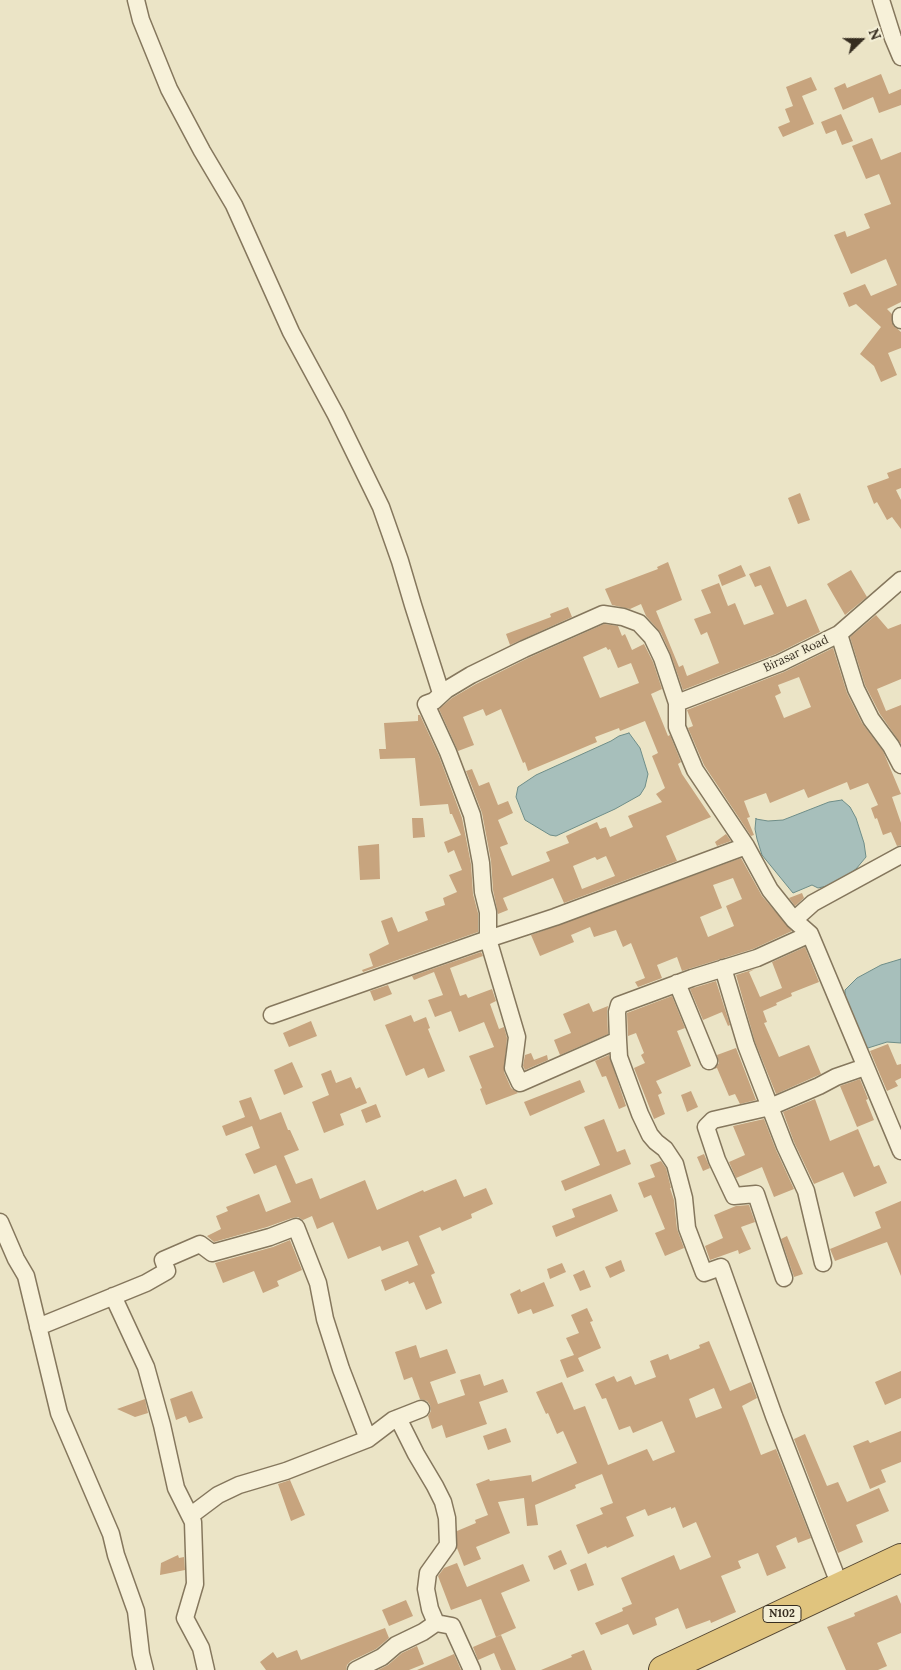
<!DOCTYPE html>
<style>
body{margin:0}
#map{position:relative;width:901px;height:1670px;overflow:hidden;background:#ebe4c6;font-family:Lora,serif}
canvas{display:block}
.north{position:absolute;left:836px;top:15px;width:50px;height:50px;-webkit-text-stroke:4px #f3eed5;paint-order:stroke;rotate:68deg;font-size:14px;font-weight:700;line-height:20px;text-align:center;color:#362d20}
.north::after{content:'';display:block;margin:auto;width:18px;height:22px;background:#362d20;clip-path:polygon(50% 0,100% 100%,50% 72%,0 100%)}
</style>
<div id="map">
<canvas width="901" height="1670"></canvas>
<div class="north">N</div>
</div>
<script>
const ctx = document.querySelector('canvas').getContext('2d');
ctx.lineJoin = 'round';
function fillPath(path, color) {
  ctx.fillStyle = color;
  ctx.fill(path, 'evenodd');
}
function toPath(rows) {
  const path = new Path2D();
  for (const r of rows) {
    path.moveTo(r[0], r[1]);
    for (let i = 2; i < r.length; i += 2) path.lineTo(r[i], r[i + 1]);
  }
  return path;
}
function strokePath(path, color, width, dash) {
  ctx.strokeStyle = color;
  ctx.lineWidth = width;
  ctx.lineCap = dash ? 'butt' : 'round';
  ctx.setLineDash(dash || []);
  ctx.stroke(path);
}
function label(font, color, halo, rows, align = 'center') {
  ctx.font = font + ' Lora,serif';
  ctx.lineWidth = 4.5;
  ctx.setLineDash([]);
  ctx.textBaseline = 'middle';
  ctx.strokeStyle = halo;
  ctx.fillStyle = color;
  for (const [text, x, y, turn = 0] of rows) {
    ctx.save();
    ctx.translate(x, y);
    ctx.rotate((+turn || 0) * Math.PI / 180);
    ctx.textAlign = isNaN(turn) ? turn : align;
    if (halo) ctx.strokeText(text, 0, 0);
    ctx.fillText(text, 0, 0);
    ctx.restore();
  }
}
const water = toPath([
 [629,733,640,748,648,774,645,787,640,795,615,809,556,836,550,835,525,820,516,797,518,787,536,775,611,741,619,736,629,733],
 [842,800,850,807,856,818,864,843,866,857,856,869,847,876,827,886,818,888,812,885,793,893,762,855,757,839,755,829,756,818,756,819,768,821,783,820,829,802,842,800],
 [901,959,901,1043,887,1042,868,1048,863,1045,845,1000,845,990,857,978,881,965,901,959]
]);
fillPath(water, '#a7bfbb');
strokePath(water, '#6e8d88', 1);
fillPath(toPath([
 [881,74,889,94,901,89,901,105,879,113,873,97,843,110,834,88,845,83,847,88],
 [811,77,817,90,802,96,814,124,783,137,778,127,790,122,785,109,793,106,786,87],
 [841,114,853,141,842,145,836,130,826,134,821,122],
 [872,138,881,160,901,152,901,302,887,309,892,314,893,325,901,332,901,348,888,353,897,375,881,382,874,366,860,354,881,327,856,304,849,307,843,293,865,284,871,296,897,285,886,259,851,274,834,235,845,231,847,237,870,228,864,214,891,204,879,174,866,179,852,146],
 [901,468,901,488,896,490,901,500,901,529,892,517,887,520,877,502,874,504,867,486,889,478,887,473],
 [800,493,810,520,798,524,788,498],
 [668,562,682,600,656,611,679,667,683,665,687,676,719,663,707,632,701,635,694,619,711,613,701,590,719,583,728,606,735,603,744,625,774,614,761,585,755,587,749,574,770,566,787,607,806,599,820,632,776,654,683,690,671,655,661,633,646,616,641,604,630,609,612,605,605,589,658,569,657,567],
 [741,565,746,576,722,586,718,575],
 [851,570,867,597,845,615,827,584],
 [568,607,572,617,510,645,506,634,551,617,550,614],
 [876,615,888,629,901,624,901,679,877,689,886,711,901,705,901,744,880,714,865,685,850,637],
 [604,624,618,626,622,636,625,634,632,650,644,644,653,662,662,689,651,694,668,736,670,735,681,762,678,764,682,774,711,817,666,836,677,861,564,903,553,878,503,898,508,910,498,914,493,890,491,861,482,813,466,771,472,769,479,786,489,782,498,805,508,801,513,813,498,820,508,844,500,847,512,876,550,861,546,852,569,843,566,836,597,822,600,829,606,827,610,837,633,827,628,816,662,802,656,794,665,788,652,756,658,753,645,721,620,731,619,728,595,737,597,742,528,771,525,762,523,763,501,709,486,716,483,709,463,717,474,745,458,751,439,709,452,698,476,684,528,658],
 [606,647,608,650,610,649,618,668,631,663,639,683,600,698,583,657],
 [606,856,615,876,582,889,573,866,595,857,597,860],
 [833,648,847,693,862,723,883,751,901,794,892,797,901,823,901,845,897,846,891,832,883,835,877,818,875,819,871,808,878,805,868,783,850,790,847,782,808,798,804,789,770,803,766,793,744,801,750,817,747,818,754,835,751,836,704,765,688,728,693,726,687,710,784,672],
 [799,677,811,707,784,718,775,696,781,693,778,685],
 [418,715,420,715,439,756,462,818,471,864,473,894,478,913,478,932,363,972,362,970,373,966,369,954,389,944,381,921,392,917,398,932,428,920,425,912,445,905,443,898,457,892,449,875,462,870,454,850,448,853,444,842,461,835,452,814,450,814,448,804,420,806,415,758,380,759,379,749,386,749,384,723,418,721],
 [412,818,423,818,425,837,413,838],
 [726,834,731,841,717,846,715,842],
 [379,844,380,879,360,880,358,846],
 [741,858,762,896,792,931,753,949,682,971,677,957,657,965,662,978,638,987,635,982,645,978,631,943,623,947,616,930,594,937,590,927,571,935,574,942,540,956,531,935],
 [733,878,742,899,726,906,734,926,708,937,700,917,722,908,713,885],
 [802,893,804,898,795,906,789,898],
 [805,947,819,982,791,993,792,996,776,1003,777,1005,763,1011,767,1022,764,1023,779,1057,809,1045,821,1074,776,1094,755,1042,736,975,755,969,749,972,760,997,782,988,772,962],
 [481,952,483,956,450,968,460,996,466,994,468,998,492,989,496,1001,490,1004,499,1029,504,1027,507,1038,504,1072,511,1088,518,1093,486,1105,480,1089,482,1088,469,1056,494,1047,484,1022,459,1032,451,1011,435,1017,428,1000,443,995,434,972,414,980,412,976],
 [716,981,730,1025,728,1026,722,1012,703,1020,690,989],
 [388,985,392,994,374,1001,370,991],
 [672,996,685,1028,677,1031,691,1066,656,1081,662,1093,658,1095,665,1114,654,1119,634,1068,645,1063,641,1055,644,1053,636,1033,628,1036,627,1013],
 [589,1003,593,1012,608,1006,607,1012,608,1034,560,1055,554,1040,571,1033,563,1014],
 [411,1015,414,1022,426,1017,430,1028,428,1029,445,1071,428,1078,424,1068,406,1076,385,1025],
 [311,1021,317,1036,289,1047,283,1033],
 [888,1044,897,1065,901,1064,901,1078,895,1081,898,1086,887,1091,870,1051],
 [736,1048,756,1100,740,1104,735,1094,729,1096,717,1068,714,1069,719,1063,717,1055],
 [531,1053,534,1060,547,1055,548,1060,525,1070,523,1066,525,1055],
 [609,1055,626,1106,619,1109,606,1076,602,1077,595,1061],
 [292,1062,303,1087,284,1095,274,1070],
 [331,1070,336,1083,351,1077,356,1089,360,1087,367,1103,340,1114,344,1125,324,1133,312,1102,329,1095,321,1074],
 [860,1079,868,1099,866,1100,874,1120,857,1127,840,1086],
 [580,1080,585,1092,530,1116,524,1102],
 [691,1091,698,1107,687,1112,681,1095],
 [251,1097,260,1120,281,1112,288,1130,290,1130,299,1150,284,1156,296,1184,312,1178,320,1199,365,1180,377,1210,423,1190,424,1192,456,1179,464,1197,486,1188,493,1204,471,1214,472,1218,442,1231,440,1227,419,1236,435,1273,431,1275,442,1303,426,1310,414,1282,409,1284,408,1281,385,1291,381,1280,418,1265,408,1241,382,1251,380,1246,348,1259,333,1222,317,1229,312,1216,303,1220,298,1217,292,1218,267,1227,214,1242,207,1236,221,1229,216,1216,228,1211,226,1207,259,1194,266,1212,291,1202,276,1165,254,1174,245,1154,260,1148,252,1126,226,1136,222,1126,245,1117,239,1101],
 [815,1099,830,1141,858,1129,874,1167,879,1165,887,1183,854,1197,843,1172,814,1184,794,1142,783,1112],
 [376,1104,381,1117,366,1123,361,1110],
 [604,1119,617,1152,625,1149,631,1164,565,1191,561,1181,600,1165,584,1127],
 [764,1119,776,1150,794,1189,774,1197,762,1167,736,1178,729,1162,745,1155,733,1126],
 [704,1154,710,1168,703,1171,697,1157],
 [661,1161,666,1168,671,1188,670,1188,674,1200,677,1229,684,1248,665,1256,655,1233,665,1229,651,1195,644,1198,638,1183,655,1177,650,1165],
 [611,1194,618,1211,556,1237,552,1226,575,1217,572,1209],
 [901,1201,901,1276,887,1242,835,1261,830,1249,881,1228,875,1212],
 [749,1205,755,1222,741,1227,751,1249,739,1254,738,1250,710,1260,705,1246,723,1238,714,1215,736,1206],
 [787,1236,803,1274,794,1277,781,1239],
 [290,1240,302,1270,277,1281,279,1286,263,1293,254,1271,223,1283,215,1263,273,1247],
 [621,1260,625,1271,610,1278,605,1267],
 [562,1263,566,1272,550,1279,547,1269],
 [584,1270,591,1287,580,1291,573,1275],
 [544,1282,554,1306,533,1314,531,1309,518,1314,510,1294,520,1289,521,1292],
 [587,1308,593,1321,590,1322,601,1348,578,1358,584,1371,567,1378,560,1360,574,1355,566,1338,579,1333,571,1315],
 [709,1341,730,1391,751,1382,757,1398,742,1406,748,1421,761,1455,776,1449,811,1538,798,1543,796,1537,776,1546,786,1568,767,1576,758,1553,738,1561,741,1568,721,1576,736,1612,711,1623,710,1620,686,1629,678,1608,655,1618,657,1625,633,1635,628,1624,601,1635,595,1623,623,1611,622,1608,632,1604,621,1578,674,1555,680,1570,711,1557,696,1522,683,1528,675,1507,671,1509,671,1507,648,1516,645,1509,626,1517,634,1536,607,1548,606,1546,588,1554,576,1525,603,1514,600,1508,613,1503,602,1474,575,1485,576,1488,535,1505,538,1525,527,1526,524,1498,498,1502,510,1533,476,1547,481,1559,464,1566,457,1548,457,1531,476,1523,475,1520,488,1515,476,1484,489,1479,490,1481,531,1475,532,1482,577,1463,563,1431,557,1434,548,1413,546,1414,536,1392,562,1382,574,1410,585,1406,608,1465,647,1449,653,1461,675,1452,662,1421,633,1433,630,1426,619,1430,606,1398,602,1399,595,1384,614,1376,617,1382,631,1376,635,1385,656,1377,650,1361,668,1354,670,1360,700,1348,699,1345],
 [714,1388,722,1408,696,1418,689,1399],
 [416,1345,420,1358,447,1349,456,1373,430,1382,438,1404,465,1395,460,1380,480,1374,484,1386,503,1379,508,1392,479,1402,487,1424,446,1438,442,1425,432,1429,428,1416,431,1411,430,1405,427,1401,420,1399,412,1377,404,1380,395,1352],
 [901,1371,901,1398,885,1405,875,1382],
 [192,1391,203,1418,189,1423,186,1416,176,1420,170,1399],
 [145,1399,148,1413,135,1417,117,1409],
 [506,1428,511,1442,488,1450,483,1436],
 [901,1431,901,1462,881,1470,886,1482,870,1489,853,1446,868,1440,870,1443],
 [805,1434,827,1486,838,1482,847,1502,879,1488,889,1511,856,1525,863,1542,838,1553,794,1439],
 [290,1480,305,1515,291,1521,278,1484],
 [561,1550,567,1564,554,1570,548,1556],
 [178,1555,179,1558,184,1557,185,1570,160,1575,161,1563],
 [457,1563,467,1587,523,1564,530,1581,501,1593,516,1628,496,1637,481,1599,451,1610,438,1576,444,1568],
 [586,1563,594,1585,578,1591,570,1570],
 [897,1595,901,1604,901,1633,877,1643,887,1666,878,1670,846,1670,827,1627,855,1616,854,1613],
 [406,1600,413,1616,389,1626,382,1610],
 [385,1628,389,1638,376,1649,351,1661,347,1665,346,1670,266,1670,260,1662,273,1652,277,1658,297,1650,301,1660],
 [501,1635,516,1670,501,1670,494,1653,478,1660,473,1647],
 [417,1646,424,1664,409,1670,378,1670,388,1665,402,1653],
 [584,1650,592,1670,541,1670,572,1657,571,1655],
 [454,1654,461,1670,417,1670]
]), '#c7a47e');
const minor = toPath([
 [136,0,141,20,169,89,202,151,234,205,291,332,336,415,381,507,400,561,413,605,441,693],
 [881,0,893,38,901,57],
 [901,316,901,320],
 [839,634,856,689,871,719,891,746,901,765],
 [677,703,780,663,839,634,901,580],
 [746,846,555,917,488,939,517,1037,513,1068,520,1083,618,1040,617,1012,619,1005,692,978,757,958,810,934],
 [794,920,813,903,901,855],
 [723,968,746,1045,785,1146,806,1191,823,1263],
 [677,983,709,1061],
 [272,1015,488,939,488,912,483,892,481,863,472,815,448,752,426,704,434,701,446,690,471,675,524,649,603,614,623,617,639,623,652,637,662,658,677,703,677,727,695,770,746,846,770,890,794,920,810,934,901,1151],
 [618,1040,619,1057,640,1114,650,1135,656,1142,665,1149,675,1164,684,1198,687,1228,704,1273,721,1267,774,1416,840,1586],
 [0,1222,16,1259,26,1276,59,1413,111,1534,116,1555,136,1611,141,1654,145,1670],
 [784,1278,756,1194,734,1196,717,1160,706,1127,713,1120,770,1107,819,1086,836,1077,865,1067],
 [113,1296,146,1367,162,1425,176,1488,193,1522,195,1584,185,1618,201,1648,206,1670],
 [38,1327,146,1283,167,1271,163,1260,200,1244,212,1253,270,1237,296,1227,318,1283,325,1319,341,1369,368,1439],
 [190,1516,218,1495,239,1485,286,1471,368,1439,393,1420,421,1409],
 [436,1623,452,1626,472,1670],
 [356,1670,382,1657,396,1645,423,1632,436,1623,430,1609,426,1589,428,1573,448,1545,447,1518,443,1502,435,1486,416,1454,398,1418]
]);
const trunk = toPath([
 [663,1670,901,1558]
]);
strokePath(minor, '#85775d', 19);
strokePath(trunk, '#534531', 30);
strokePath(minor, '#f7f1d9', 16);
strokePath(trunk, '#e0c47e', 28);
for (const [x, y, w] of [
 [782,1614,38]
]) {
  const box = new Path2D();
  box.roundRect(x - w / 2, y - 8.5, w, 17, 4);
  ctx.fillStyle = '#f3eed5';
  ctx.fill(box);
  strokePath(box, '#362d20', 1);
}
label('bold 11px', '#362d20', null, [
 ["N102",782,1614]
]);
label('12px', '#362d20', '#f3eed5', [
 ["Birasar Road",796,654,-25]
]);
</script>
